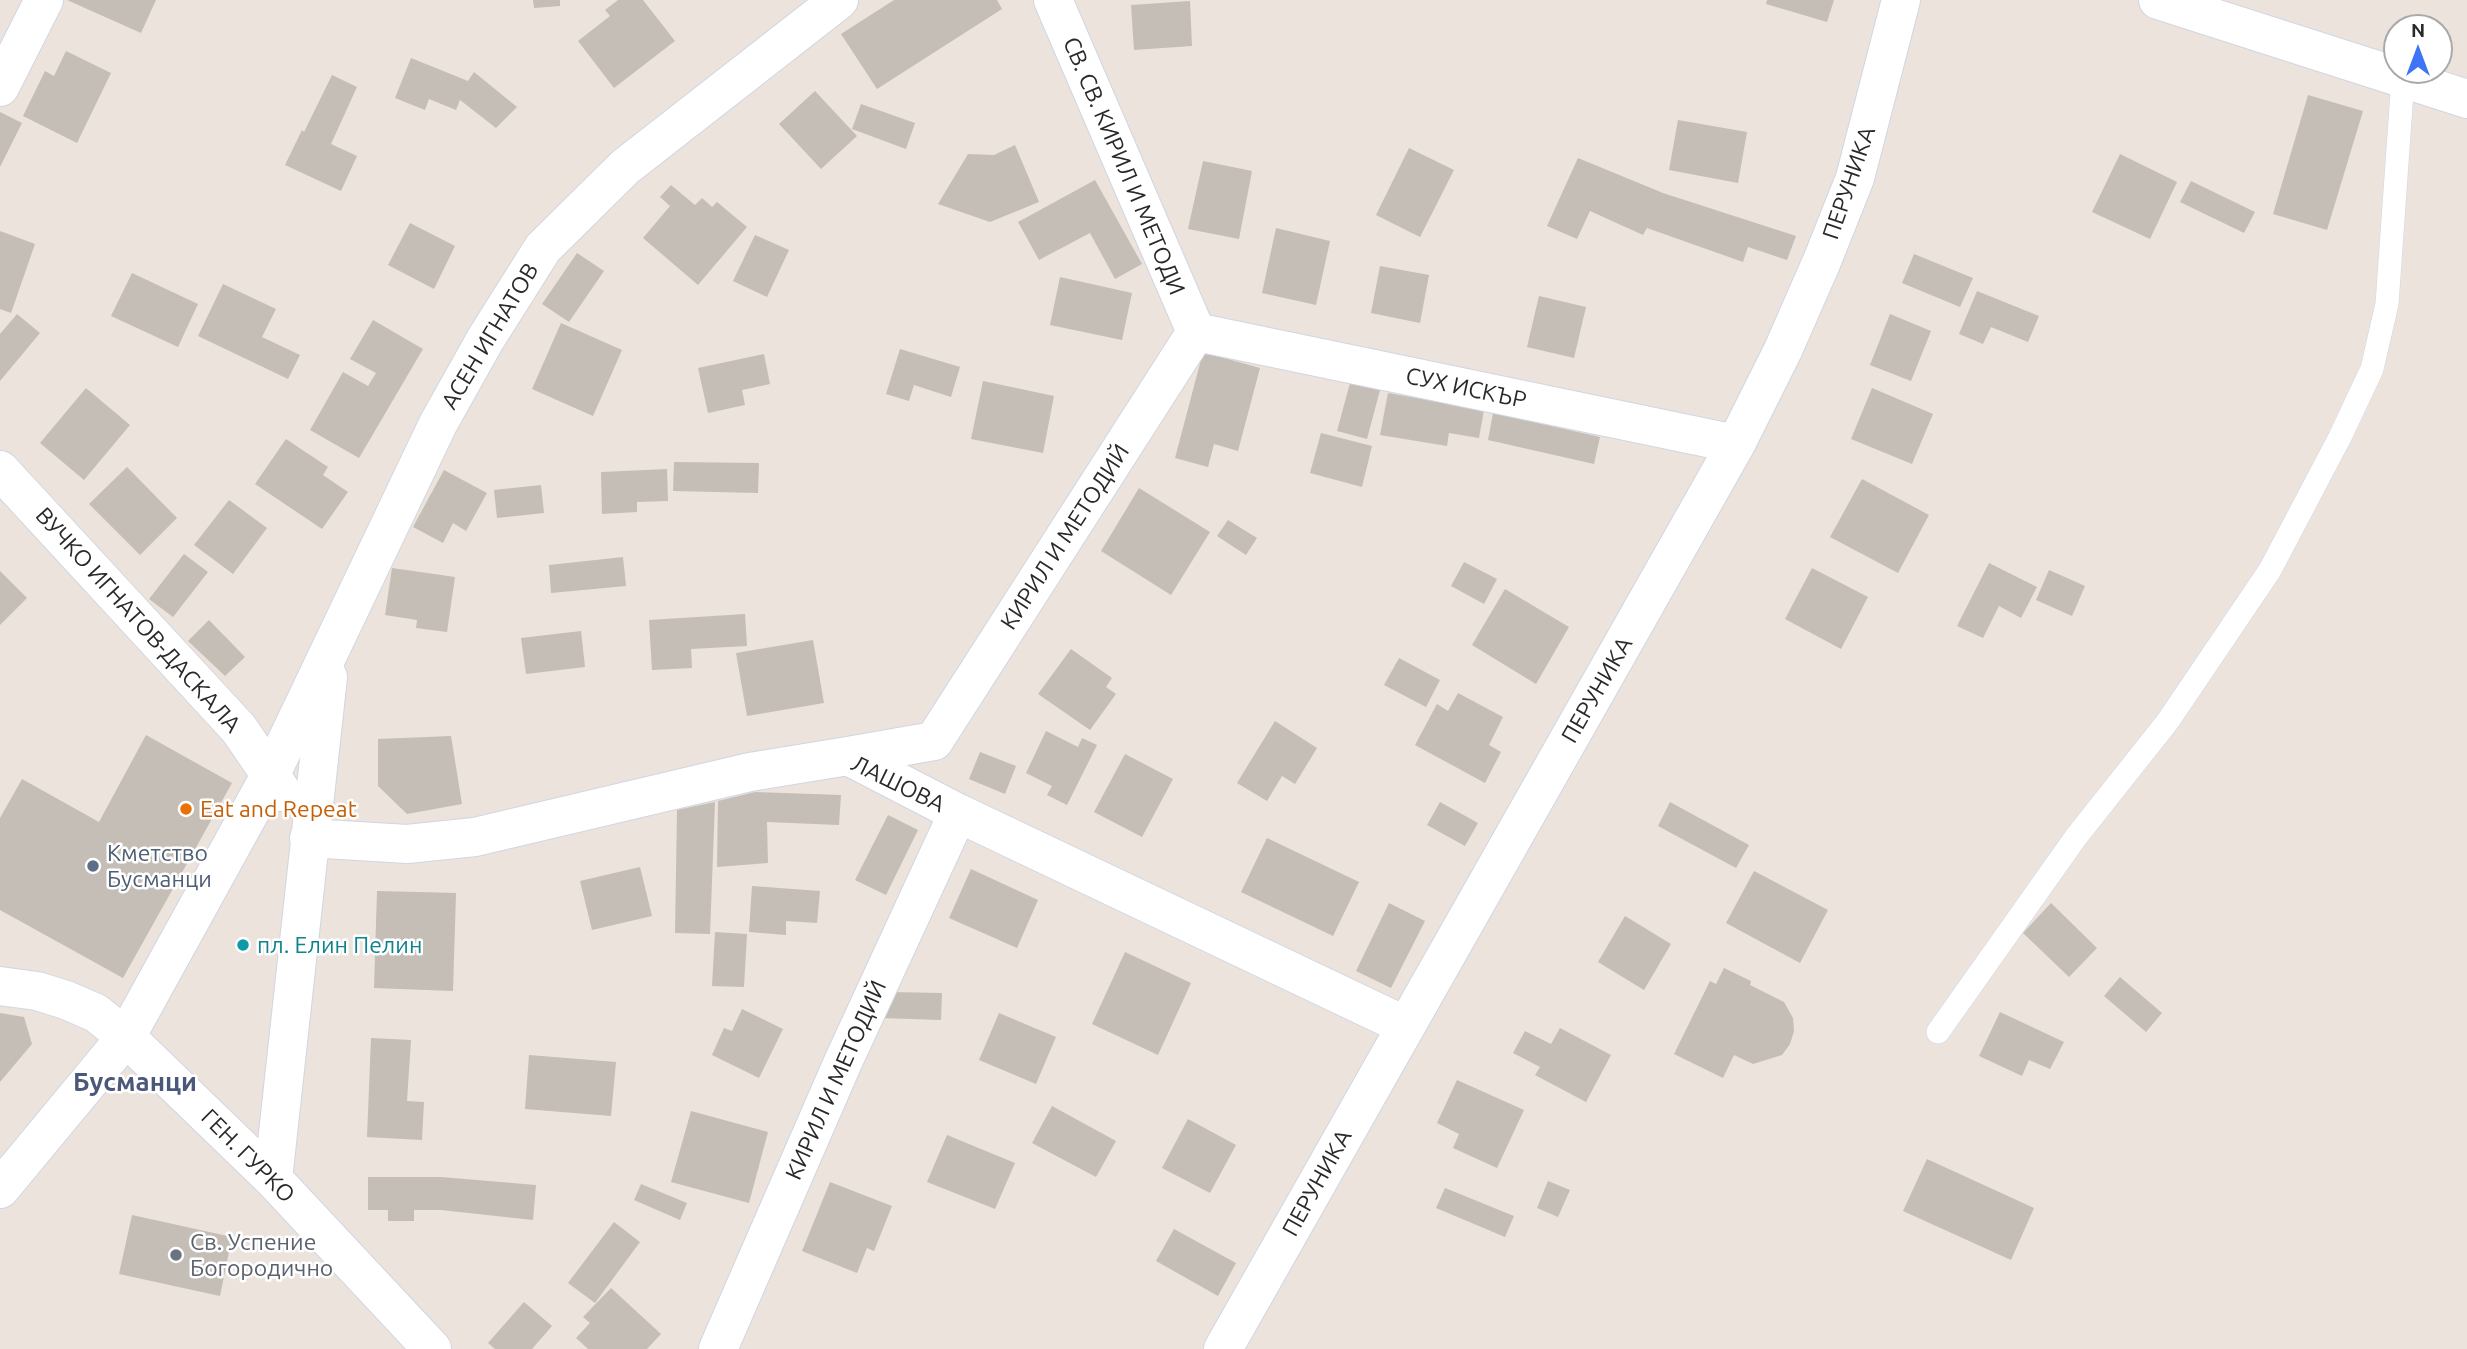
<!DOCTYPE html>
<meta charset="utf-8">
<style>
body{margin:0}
#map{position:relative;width:2467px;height:1349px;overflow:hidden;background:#ebe3dc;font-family:Ubuntu,sans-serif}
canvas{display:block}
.north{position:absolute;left:2383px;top:14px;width:70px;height:70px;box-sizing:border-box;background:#fff;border:2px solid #a9a9a9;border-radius:50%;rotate:0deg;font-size:19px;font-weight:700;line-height:28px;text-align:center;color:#292929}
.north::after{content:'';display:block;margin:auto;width:24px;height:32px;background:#3f75f5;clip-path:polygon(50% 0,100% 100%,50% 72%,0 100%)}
</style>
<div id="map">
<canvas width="2467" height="1349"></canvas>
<div class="north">N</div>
</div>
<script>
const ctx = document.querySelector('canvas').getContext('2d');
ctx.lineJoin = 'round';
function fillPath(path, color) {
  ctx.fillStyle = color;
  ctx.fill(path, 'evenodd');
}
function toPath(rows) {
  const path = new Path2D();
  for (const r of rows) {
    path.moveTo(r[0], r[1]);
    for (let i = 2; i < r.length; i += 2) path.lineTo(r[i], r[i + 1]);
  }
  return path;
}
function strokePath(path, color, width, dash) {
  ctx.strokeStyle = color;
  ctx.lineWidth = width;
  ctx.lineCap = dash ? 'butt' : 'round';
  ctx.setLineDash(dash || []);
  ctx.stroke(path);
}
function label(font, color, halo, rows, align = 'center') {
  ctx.font = font + ' Ubuntu,sans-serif';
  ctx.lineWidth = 5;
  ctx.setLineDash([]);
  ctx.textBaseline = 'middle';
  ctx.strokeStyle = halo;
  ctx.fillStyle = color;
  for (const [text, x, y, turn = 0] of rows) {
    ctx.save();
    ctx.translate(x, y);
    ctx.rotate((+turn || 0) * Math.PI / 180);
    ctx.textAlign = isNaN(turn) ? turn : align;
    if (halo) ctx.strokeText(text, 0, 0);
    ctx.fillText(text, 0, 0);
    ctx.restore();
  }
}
fillPath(toPath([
 [67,0,156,0,141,33],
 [533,0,560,0,560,6,534,8],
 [618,0,643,0,675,41,614,88,578,41,610,16,605,10],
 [894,0,997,0,1002,9,877,89,841,34],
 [1767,0,1834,0,1827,22,1766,4],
 [1190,1,1192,46,1134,50,1131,5],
 [66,51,111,73,77,143,23,116,45,71,54,76],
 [411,58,468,81,474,72,517,107,496,128,460,100,456,110,429,99,425,110,395,98],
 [332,75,357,87,331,144,357,156,341,191,285,165,302,130,304,132],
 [815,91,857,136,821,169,779,124],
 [2308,95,2363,111,2327,230,2273,214],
 [861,104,915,123,906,149,852,129],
 [0,112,22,123,0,167],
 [1678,120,1747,132,1738,183,1669,170],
 [1015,145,1039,202,990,222,938,204,968,154,994,155],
 [1409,148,1454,170,1420,237,1376,215],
 [2120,154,2177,182,2150,239,2092,212],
 [1578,158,1663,193,1796,236,1787,260,1748,247,1743,262,1647,228,1643,235,1590,211,1577,239,1547,226],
 [1203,161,1252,171,1239,239,1188,229],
 [1095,180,1142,264,1115,279,1090,233,1039,260,1018,222],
 [2191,181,2255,212,2244,233,2180,202],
 [671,185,695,205,702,198,712,207,717,202,747,227,698,285,643,238,670,206,660,197],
 [410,223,455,246,434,289,388,265],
 [1276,228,1330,241,1316,305,1262,293],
 [0,231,35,244,11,313,0,309],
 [755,235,789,250,767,297,733,281],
 [577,253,604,271,569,322,542,304],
 [1914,254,1973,278,1960,307,1902,283],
 [1380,266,1429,275,1420,323,1371,313],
 [132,273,198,304,178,347,111,316],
 [1060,277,1132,293,1122,340,1050,325],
 [223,284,276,309,262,337,300,355,288,379,198,336],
 [1977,291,2039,316,2028,342,1991,327,1983,344,1959,334],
 [1539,296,1586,307,1574,358,1527,347],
 [17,314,40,333,0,381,0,334],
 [1890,314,1931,331,1911,381,1870,365],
 [373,320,423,349,359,458,310,430,343,372,368,386,376,373,350,359],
 [561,323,622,350,593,416,532,389],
 [900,349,960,367,951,397,914,385,909,401,886,394],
 [1203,352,1260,368,1238,451,1214,444,1208,467,1175,458],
 [764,354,770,384,742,390,745,405,708,413,698,368],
 [983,381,1054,396,1043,453,971,439],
 [1350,383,1380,390,1367,439,1337,431],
 [86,388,130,425,84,480,40,443],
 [1872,388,1933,414,1912,464,1851,439],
 [1388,393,1484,410,1479,438,1449,433,1447,446,1380,435],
 [1493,413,1600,437,1594,464,1488,440],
 [1321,433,1372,446,1362,487,1310,473],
 [286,439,328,467,323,475,348,492,322,529,255,484],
 [674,462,759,463,758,493,673,491],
 [127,467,177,518,140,555,89,504],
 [667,469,668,501,637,502,637,512,602,514,601,472],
 [444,470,487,493,466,531,453,523,443,543,413,527],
 [1862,479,1929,515,1898,573,1830,537],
 [541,485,544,513,497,518,494,490],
 [1139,488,1210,532,1171,595,1101,551],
 [229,500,267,528,233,574,194,545],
 [1228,520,1257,538,1246,555,1217,536],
 [184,554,208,572,173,617,149,599],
 [623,557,626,586,551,593,549,565],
 [1464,562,1497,579,1484,604,1451,586],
 [1989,563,2037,587,2021,618,1999,606,1983,638,1957,626],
 [392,568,455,577,447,632,416,628,417,620,385,615],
 [1812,568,1868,597,1841,649,1785,619],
 [2049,570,2085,586,2072,616,2036,600],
 [0,571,27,598,0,625],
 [1505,589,1569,627,1536,684,1472,645],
 [745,614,747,646,691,649,692,668,652,670,649,620],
 [209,620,245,657,225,676,188,641],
 [581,631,585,667,526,674,521,638],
 [813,640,824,703,747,716,736,653],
 [1071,649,1112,678,1106,687,1116,694,1090,730,1038,694],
 [1399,658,1440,680,1426,707,1384,685],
 [1458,693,1503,717,1489,745,1501,752,1485,783,1415,745,1437,704,1448,711],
 [1275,721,1317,748,1295,784,1282,776,1267,801,1237,783],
 [1046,731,1078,747,1082,738,1097,745,1067,805,1047,795,1052,786,1026,773],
 [146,735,232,783,123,978,0,910,0,818,22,779,99,822],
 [451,736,462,804,407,814,378,786,378,739],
 [980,752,1016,766,1005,794,969,779],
 [1125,754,1173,779,1142,837,1094,812],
 [755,792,841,795,839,825,767,822,768,863,717,867,718,801],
 [715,802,710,934,675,933,677,810],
 [1440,802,1478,823,1465,846,1427,825],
 [1670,802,1749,845,1736,868,1658,826],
 [888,815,918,830,886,895,855,880],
 [1267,838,1359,882,1333,936,1241,892],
 [640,867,652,916,592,930,580,881],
 [971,869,1038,900,1017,948,949,918],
 [1754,871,1828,910,1800,963,1726,923],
 [752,886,820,891,817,923,786,921,786,935,749,932],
 [377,891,456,893,453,991,374,988],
 [1389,903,1425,921,1391,988,1356,971],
 [2051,903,2097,948,2069,977,2023,933],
 [1625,916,1671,944,1644,990,1598,962],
 [715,932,747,934,744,987,712,986],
 [1125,952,1191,983,1158,1055,1092,1024],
 [1724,968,1751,981,1750,985,1784,1002,1793,1018,1794,1031,1790,1044,1782,1055,1753,1064,1734,1055,1723,1078,1674,1054,1710,981,1716,984],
 [2120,977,2162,1013,2146,1032,2104,996],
 [890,992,942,993,941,1020,881,1018],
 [742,1009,783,1029,759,1078,712,1055,724,1028,732,1031],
 [2000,1012,2064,1042,2050,1069,2029,1060,2022,1076,1979,1056],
 [0,1013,24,1017,32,1044,0,1082],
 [999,1013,1056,1037,1036,1084,979,1060],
 [1560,1028,1611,1055,1586,1102,1535,1075,1540,1067,1513,1053,1525,1031,1551,1044],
 [371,1038,411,1040,407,1101,424,1102,422,1140,367,1137],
 [529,1055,616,1062,611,1116,525,1109],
 [1457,1080,1524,1110,1497,1168,1453,1148,1459,1134,1437,1123],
 [1052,1106,1116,1141,1096,1177,1032,1143],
 [691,1111,768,1132,749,1203,671,1182],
 [1188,1119,1236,1145,1210,1193,1162,1168],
 [947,1135,1015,1163,995,1209,927,1182],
 [1927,1159,2034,1208,2011,1260,1903,1211],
 [368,1177,441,1177,536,1185,533,1220,441,1210,414,1210,414,1221,388,1221,388,1210,368,1210],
 [1548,1181,1570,1190,1558,1217,1537,1208],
 [830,1182,892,1206,874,1251,867,1248,857,1273,802,1251],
 [641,1184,687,1203,680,1220,634,1200],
 [1445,1188,1514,1216,1505,1237,1436,1208],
 [132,1215,232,1237,220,1296,119,1274],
 [614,1222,640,1242,595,1303,568,1283],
 [1174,1229,1236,1263,1218,1296,1156,1261],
 [611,1288,661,1334,647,1349,588,1349,576,1338,590,1323,583,1317],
 [524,1302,552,1326,532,1349,495,1349,488,1343]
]), '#c4beb7');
const service = toPath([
 [1938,1032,2076,837,2168,721,2270,570,2340,437,2372,369,2387,304,2403,78]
]);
const minor = toPath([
 [1053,0,1196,332],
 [2158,0,2467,99],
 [0,87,44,0],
 [1196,332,1736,444],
 [0,470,239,729,282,792],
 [848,756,934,741,1196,332],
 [309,838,407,844,475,837,750,772,848,756,958,813,1406,1026],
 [0,986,37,991,66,1000,96,1013,126,1037,273,1179,432,1349],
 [273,1179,328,677],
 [0,1189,126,1037,271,774,438,424,485,340,543,248,625,167,839,0],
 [718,1349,843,1062,958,813],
 [1223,1349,1680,543,1736,444,1783,350,1822,261,1855,178,1901,0]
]);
strokePath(service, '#d1d6e2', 24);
strokePath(minor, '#d1d6e2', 40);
strokePath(service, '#fff', 23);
strokePath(minor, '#fff', 38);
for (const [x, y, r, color] of [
 [186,809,7,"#e8710a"],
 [93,866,7,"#5c6f8a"],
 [243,945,7,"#0f9aa8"],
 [176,1255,7,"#6b7280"]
]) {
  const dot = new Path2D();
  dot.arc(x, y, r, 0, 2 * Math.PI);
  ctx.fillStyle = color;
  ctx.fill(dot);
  strokePath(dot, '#fff', 2.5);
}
label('23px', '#292929', '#fff', [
 ["СВ. СВ. КИРИЛ И МЕТОДИ",1124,166,67],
 ["ПЕРУНИКА",1849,183,-71],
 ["АСЕН ИГНАТОВ",490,336,-59],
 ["СУХ ИСКЪР",1466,388,12],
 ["КИРИЛ И МЕТОДИЙ",1065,537,-57],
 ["ВУЧКО ИГНАТОВ-ДАСКАЛА",138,620,48],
 ["ПЕРУНИКА",1597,690,-60],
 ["ЛАШОВА",898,784,26],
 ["КИРИЛ И МЕТОДИЙ",836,1080,-66],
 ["ГЕН. ГУРКО",248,1156,45],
 ["ПЕРУНИКА",1317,1183,-61]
]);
label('23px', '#c56008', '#fff', [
 ["Eat and Repeat",200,809]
], 'left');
label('23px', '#4e5e75', '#fff', [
 ["Кметство",107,853],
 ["Бусманци",107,879]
], 'left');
label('23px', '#0d838f', '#fff', [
 ["пл. Елин Пелин",257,945]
], 'left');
label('23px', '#5b616d', '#fff', [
 ["Св. Успение",190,1242],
 ["Богородично",190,1268]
], 'left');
label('bold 26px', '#4b5879', '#fff', [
 ["Бусманци",135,1082]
]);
</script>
